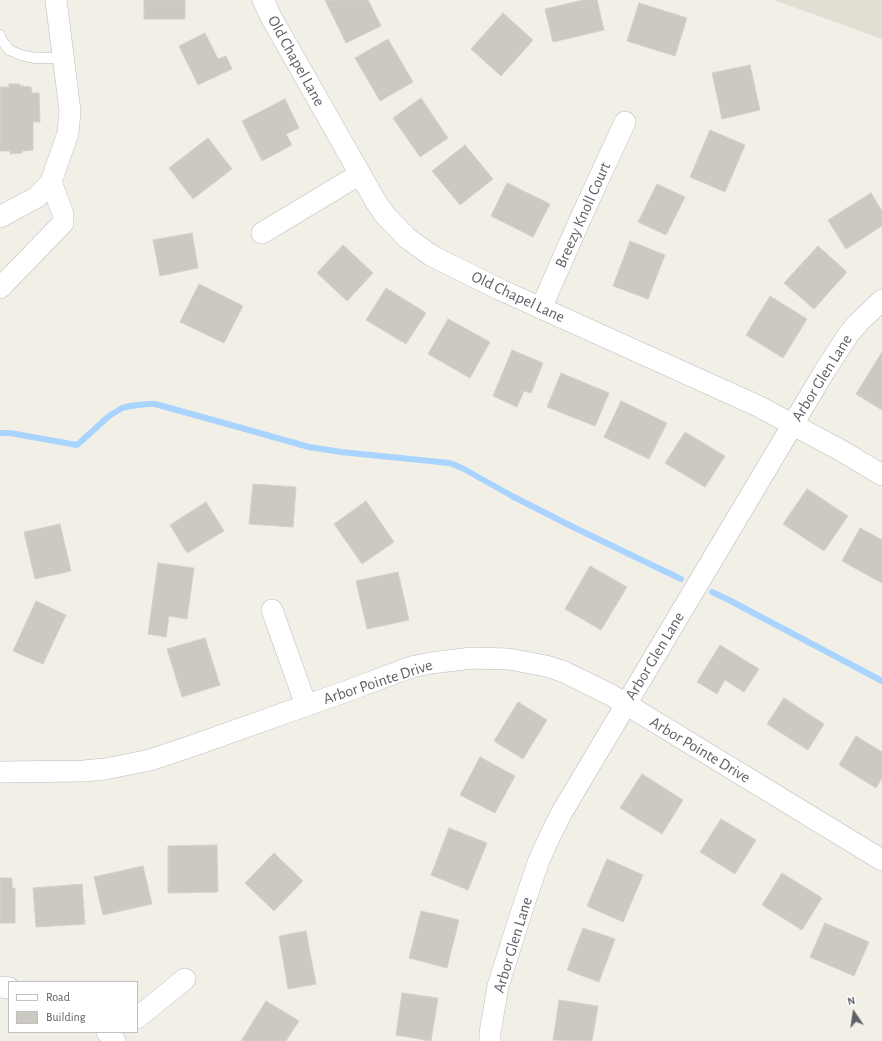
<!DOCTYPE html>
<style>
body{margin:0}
#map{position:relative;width:882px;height:1041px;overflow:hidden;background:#f1efe6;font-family:"Alegreya Sans",sans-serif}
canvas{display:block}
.legend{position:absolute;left:8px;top:981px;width:130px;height:52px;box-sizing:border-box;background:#fff;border:1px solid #bfc0c2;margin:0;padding:5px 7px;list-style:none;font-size:12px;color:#5e6167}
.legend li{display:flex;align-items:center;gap:8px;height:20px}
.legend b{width:20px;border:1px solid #bfc0c2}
.north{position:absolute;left:834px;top:993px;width:40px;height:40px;-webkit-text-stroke:3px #fff;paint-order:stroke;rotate:347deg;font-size:11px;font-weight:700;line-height:16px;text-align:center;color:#5e6167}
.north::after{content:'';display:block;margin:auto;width:14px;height:18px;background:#5e6167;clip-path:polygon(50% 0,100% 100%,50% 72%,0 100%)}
</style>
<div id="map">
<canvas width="882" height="1041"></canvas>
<ul class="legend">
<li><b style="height:5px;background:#fff"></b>Road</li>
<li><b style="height:11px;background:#ccc9c3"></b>Building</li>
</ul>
<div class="north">N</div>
</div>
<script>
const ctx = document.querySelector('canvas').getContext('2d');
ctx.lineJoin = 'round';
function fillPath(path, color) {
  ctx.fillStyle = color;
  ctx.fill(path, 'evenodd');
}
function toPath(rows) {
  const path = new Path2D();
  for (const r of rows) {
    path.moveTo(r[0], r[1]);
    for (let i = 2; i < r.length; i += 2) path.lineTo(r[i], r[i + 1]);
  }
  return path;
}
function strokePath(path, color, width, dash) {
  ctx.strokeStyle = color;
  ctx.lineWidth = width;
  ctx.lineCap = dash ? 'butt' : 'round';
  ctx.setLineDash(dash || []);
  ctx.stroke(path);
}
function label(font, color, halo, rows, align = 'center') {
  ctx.font = font + ' "Alegreya Sans",sans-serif';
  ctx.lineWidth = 4;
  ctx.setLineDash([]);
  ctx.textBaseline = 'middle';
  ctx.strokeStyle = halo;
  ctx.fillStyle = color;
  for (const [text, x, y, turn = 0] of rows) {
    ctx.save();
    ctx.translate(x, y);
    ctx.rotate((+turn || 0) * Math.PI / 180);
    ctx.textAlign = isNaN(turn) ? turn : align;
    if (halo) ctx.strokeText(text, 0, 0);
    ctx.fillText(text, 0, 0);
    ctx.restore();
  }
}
fillPath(toPath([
 [774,0,882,0,882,39]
]), '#e1ded4');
strokePath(toPath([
 [0,433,10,433,77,445,109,416,122,408,130,406,148,404,155,404,213,420,309,447,341,452,450,463,464,469,512,496,573,527,681,579],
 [712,592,729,600,882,681]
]), '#a8d4ff', 6);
const building = toPath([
 [144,0,185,0,185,19,144,19,144,0],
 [325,0,368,0,381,26,346,43,325,0],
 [583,0,597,0,604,30,553,42,545,9,583,0],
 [639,3,687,18,675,56,627,41,639,3],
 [503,13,533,40,501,76,471,49,503,13],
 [205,33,218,59,226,56,232,69,198,85,179,46,205,33],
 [388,39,413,82,380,101,355,58,388,39],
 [750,65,760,110,722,119,712,73,750,65],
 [9,84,20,84,20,86,31,87,32,93,39,93,40,122,33,122,33,150,22,151,22,153,10,154,10,151,0,151,0,87,9,87,9,84],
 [421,98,448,138,420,157,393,118,421,98],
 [285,99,299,128,286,134,292,145,262,161,242,121,285,99],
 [710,130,745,145,725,192,690,177,710,130],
 [208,138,232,169,193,199,169,168,208,138],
 [465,145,493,179,460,205,432,171,465,145],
 [507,183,550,204,533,237,491,216,507,183],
 [657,184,685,197,666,235,638,222,657,184],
 [871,193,882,211,882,226,846,249,828,220,871,193],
 [192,233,198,268,160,276,153,240,192,233],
 [630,241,665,255,648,299,613,286,630,241],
 [343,245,373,273,347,301,317,273,343,245],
 [818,246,847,272,814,309,784,283,818,246],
 [199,284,243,306,224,343,180,322,199,284],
 [386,288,426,313,406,344,366,320,386,288],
 [770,296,807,319,783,358,746,335,770,296],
 [448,319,490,342,470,378,428,354,448,319],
 [512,350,543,363,531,393,524,391,517,407,493,396,512,350],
 [882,352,882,410,856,394,882,352],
 [561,373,609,393,595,426,547,407,561,373],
 [621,401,667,423,649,459,604,437,621,401],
 [685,432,725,456,705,487,665,463,685,432],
 [253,484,296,487,293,527,249,524,253,484],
 [807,489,848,516,824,551,783,524,807,489],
 [366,501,394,542,362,564,334,524,366,501],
 [206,502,224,531,187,553,170,525,206,502],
 [60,524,71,571,35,579,24,532,60,524],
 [860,528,882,540,882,583,842,561,860,528],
 [158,563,194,568,187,619,169,616,166,637,148,634,158,563],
 [590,566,627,587,601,630,565,609,590,566],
 [398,572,409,620,367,629,356,581,398,572],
 [36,601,66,615,43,664,13,651,36,601],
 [205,638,220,685,182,697,167,649,205,638],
 [720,645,759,669,744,692,725,680,717,694,697,682,720,645],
 [784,698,824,724,808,750,767,724,784,698],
 [518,702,547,720,523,759,494,741,518,702],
 [856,736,882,752,882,778,876,788,839,765,856,736],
 [480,757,515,776,495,813,460,795,480,757],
 [642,774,683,800,662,834,620,808,642,774],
 [721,819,756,840,735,874,700,852,721,819],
 [449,828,487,843,468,890,431,875,449,828],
 [217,845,218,892,168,893,168,846,217,845],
 [274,853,303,881,274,911,245,883,274,853],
 [607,859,643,875,623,922,587,906,607,859],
 [143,866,152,904,103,915,94,877,143,866],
 [782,873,822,898,802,930,762,905,782,873],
 [0,878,12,878,12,888,15,888,15,923,0,923,0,878],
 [82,884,85,924,36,927,33,888,82,884],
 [421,911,459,920,447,968,409,958,421,911],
 [825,923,869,942,854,976,810,957,825,923],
 [583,928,615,939,599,982,567,970,583,928],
 [306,931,316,984,288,989,279,936,306,931],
 [402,993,438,998,431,1041,396,1035,402,993],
 [559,1000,598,1006,592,1041,553,1040,559,1000],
 [266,1001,299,1021,286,1041,241,1041,266,1001]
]);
fillPath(building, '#ccc9c3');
strokePath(building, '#d6d1c4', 1);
const service = toPath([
 [0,35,1,39,9,50,21,55,35,58,63,58]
]);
const minor = toPath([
 [263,0,271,17,376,202,385,215,407,238,432,256,501,290,758,406,842,451,882,475],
 [51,182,68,133,70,111,56,0],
 [0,217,37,197,51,182,63,214,63,223,0,288],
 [262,233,360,174],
 [541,308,583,213,625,122],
 [272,610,306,705],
 [0,772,83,771,105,769,150,760,189,747,350,690,411,667,431,663,472,658,509,659,546,666,562,671,611,695,882,860],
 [0,987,9,988],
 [137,1018,185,979],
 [107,1032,115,1041],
 [490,1041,490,1033,498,986,523,907,539,860,550,836,562,812,824,372,848,335,858,323,882,300]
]);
strokePath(service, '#bbbdc2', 11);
strokePath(minor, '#bbbdc2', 22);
strokePath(service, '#fff', 10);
strokePath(minor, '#fff', 21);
label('16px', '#5e6167', '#fff', [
 ["Old Chapel Lane",296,61,61],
 ["Breezy Knoll Court",583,215,-66],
 ["Old Chapel Lane",518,297,25],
 ["Arbor Glen Lane",822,378,-58],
 ["Arbor Glen Lane",655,656,-59],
 ["Arbor Pointe Drive",378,682,-18],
 ["Arbor Pointe Drive",700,750,31],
 ["Arbor Glen Lane",513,945,-73]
]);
</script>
